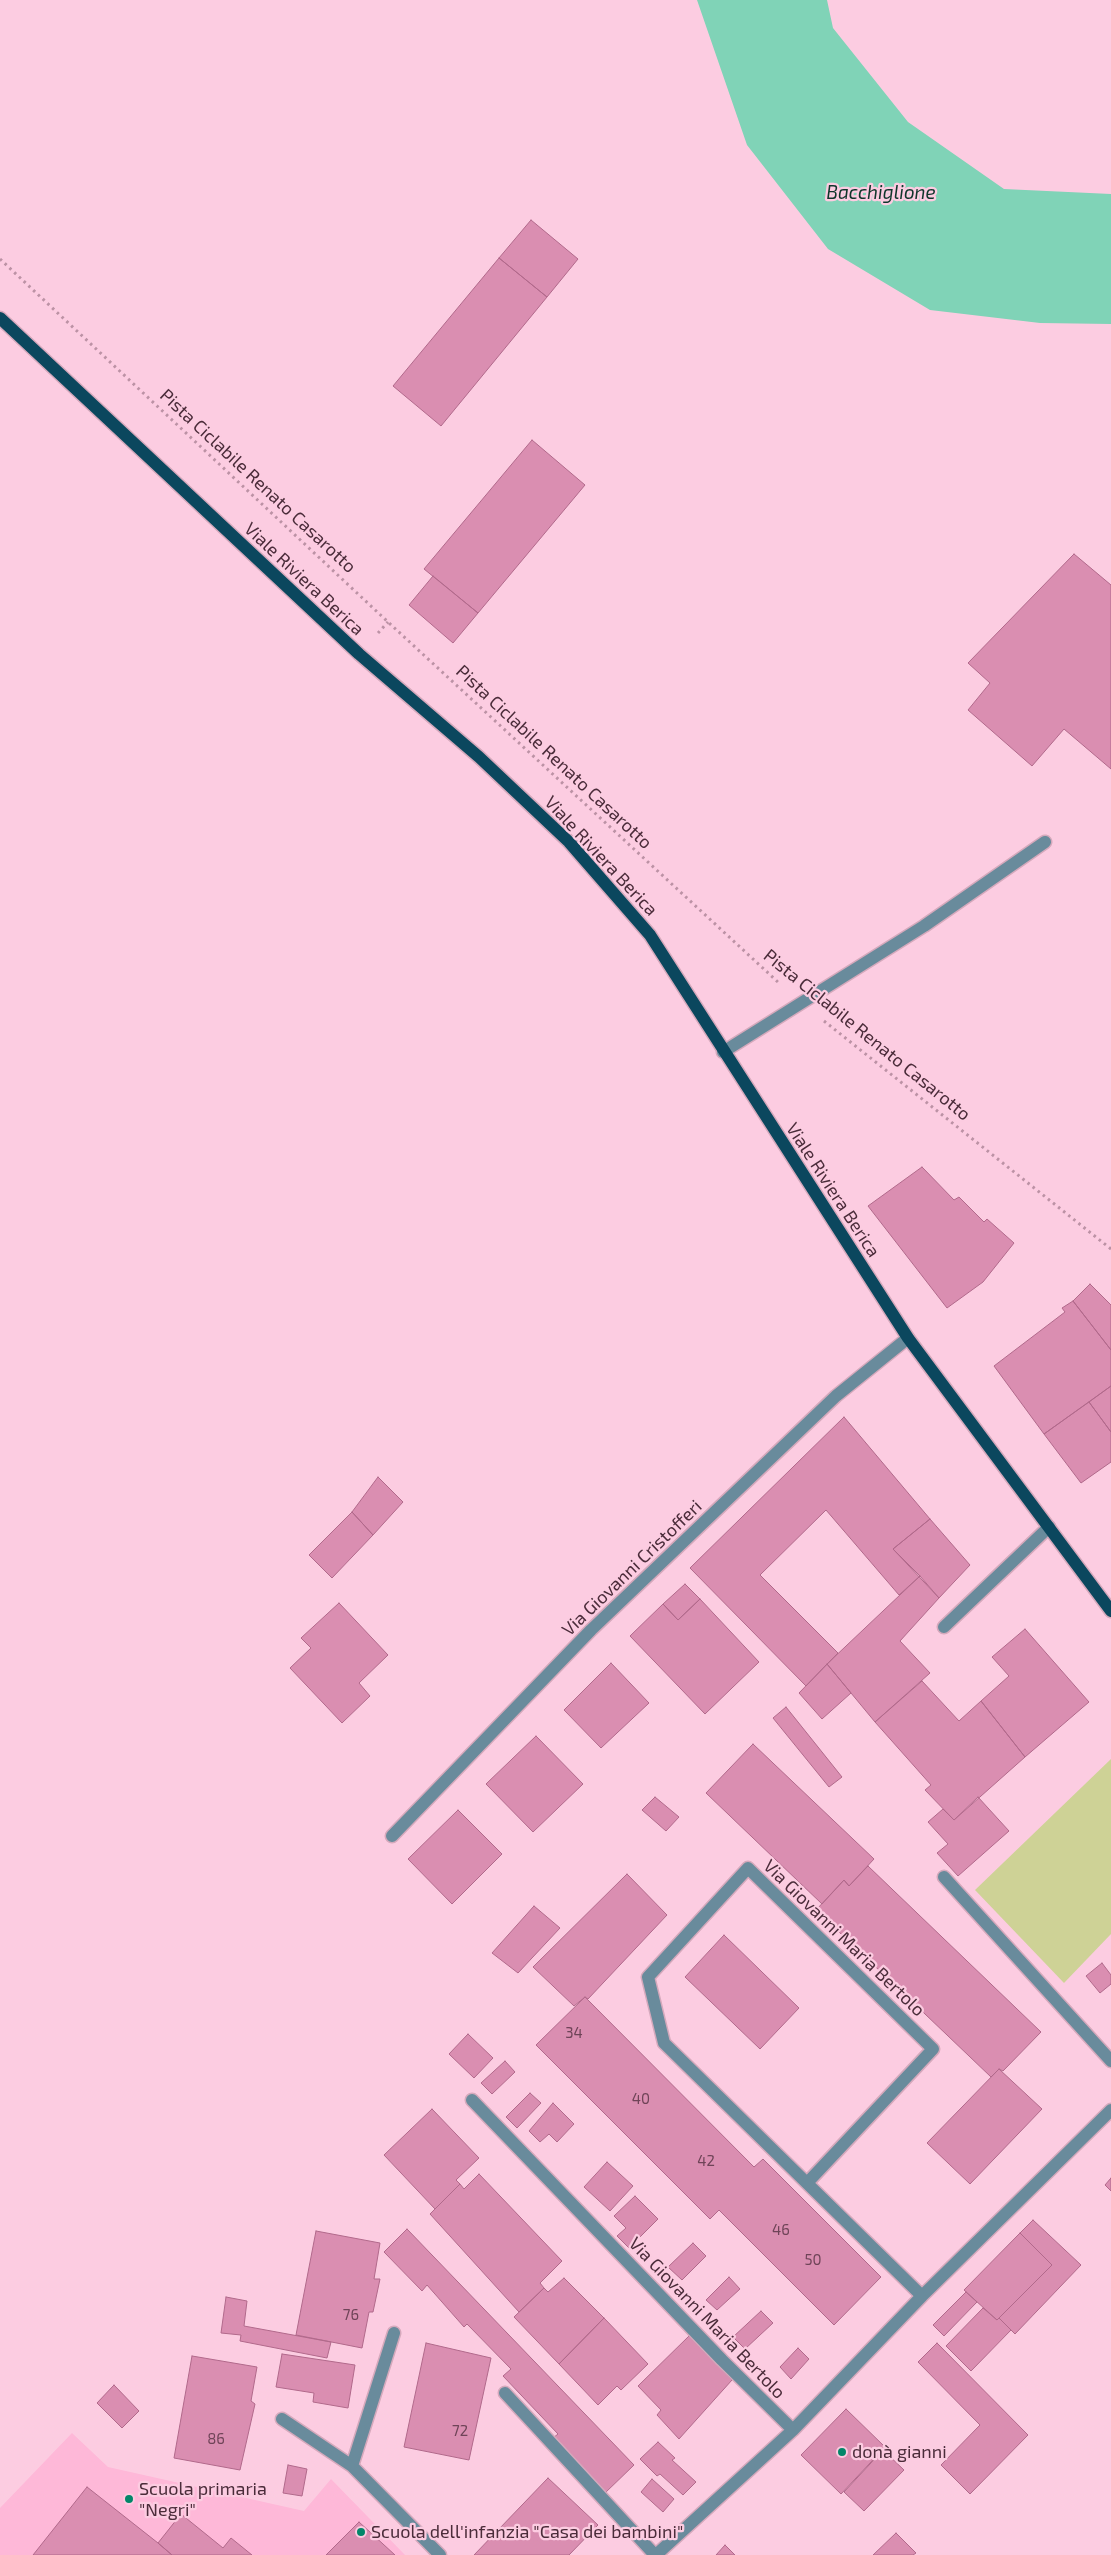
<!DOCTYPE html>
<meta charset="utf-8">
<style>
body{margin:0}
canvas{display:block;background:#fccce1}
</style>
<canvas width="1111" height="2555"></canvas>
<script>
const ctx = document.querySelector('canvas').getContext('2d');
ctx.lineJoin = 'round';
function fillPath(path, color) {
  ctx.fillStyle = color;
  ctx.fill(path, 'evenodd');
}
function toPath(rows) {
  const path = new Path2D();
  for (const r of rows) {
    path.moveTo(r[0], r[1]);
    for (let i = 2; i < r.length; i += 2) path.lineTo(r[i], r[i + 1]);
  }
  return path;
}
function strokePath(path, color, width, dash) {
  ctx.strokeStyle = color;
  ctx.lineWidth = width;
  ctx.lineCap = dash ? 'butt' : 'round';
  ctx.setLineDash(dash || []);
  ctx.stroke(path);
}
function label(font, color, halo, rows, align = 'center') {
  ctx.font = font + ' "Exo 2",sans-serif';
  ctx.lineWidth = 4.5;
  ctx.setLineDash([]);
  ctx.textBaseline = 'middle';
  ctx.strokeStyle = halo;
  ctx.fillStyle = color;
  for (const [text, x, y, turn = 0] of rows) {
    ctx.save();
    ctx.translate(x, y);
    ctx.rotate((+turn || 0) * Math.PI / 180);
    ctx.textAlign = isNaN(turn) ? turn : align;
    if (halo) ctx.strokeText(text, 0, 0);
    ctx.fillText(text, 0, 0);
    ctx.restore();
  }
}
fillPath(toPath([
 [72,2433,108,2467,304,2511,331,2479,405,2555,0,2555,0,2508]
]), '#feb8d8');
fillPath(toPath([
 [1111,1759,1111,1934,1064,1983,975,1890]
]), '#ced296');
fillPath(toPath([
 [697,0,827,0,833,28,908,122,1004,189,1111,194,1111,324,1040,323,930,310,828,249,747,145]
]), '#80d3b7');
const building = toPath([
 [531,220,578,259,547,297,499,258,531,220],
 [499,258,547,297,441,426,393,386,499,258],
 [532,440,585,485,478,613,424,569,532,440],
 [1074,554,1111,585,1111,769,1064,729,1032,766,968,710,990,683,968,663,1074,554],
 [433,576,478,613,453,643,409,605,433,576],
 [922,1167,954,1200,959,1197,984,1222,987,1219,1014,1243,983,1282,947,1308,868,1206,922,1167],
 [1090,1284,1111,1305,1111,1350,1073,1301,1090,1284],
 [1073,1301,1111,1350,1111,1386,1044,1434,994,1366,1065,1312,1062,1308,1073,1301],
 [1111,1386,1111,1432,1089,1402,1111,1386],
 [1089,1402,1111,1432,1111,1462,1081,1483,1044,1434,1089,1402],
 [844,1417,930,1519,893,1549,920,1576,899,1595,826,1510,760,1575,838,1653,806,1686,690,1568,844,1417],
 [378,1477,403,1502,373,1535,352,1512,378,1477],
 [352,1512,373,1535,332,1578,309,1555,352,1512],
 [930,1519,970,1565,939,1598,893,1549,930,1519],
 [920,1576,939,1598,900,1641,930,1673,875,1722,827,1664,920,1576],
 [685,1584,700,1599,678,1620,663,1604,685,1584],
 [700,1599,759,1662,705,1714,630,1636,663,1604,678,1620,700,1599],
 [339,1603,388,1655,359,1683,370,1696,342,1723,290,1668,311,1648,301,1638,339,1603],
 [1025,1629,1089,1702,1025,1757,981,1701,1009,1676,992,1657,1025,1629],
 [611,1663,649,1703,601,1748,564,1710,611,1663],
 [827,1664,851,1693,822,1719,799,1693,827,1664],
 [922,1681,959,1721,981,1701,1025,1757,954,1820,925,1790,931,1785,875,1722,922,1681],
 [786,1707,842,1777,829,1787,773,1718,786,1707],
 [536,1736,583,1784,533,1832,486,1784,536,1736],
 [753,1744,874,1859,849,1886,844,1880,822,1904,706,1793,753,1744],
 [655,1797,679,1817,666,1831,642,1810,655,1797],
 [978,1797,1009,1831,958,1876,937,1853,948,1844,928,1822,943,1809,954,1820,978,1797],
 [458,1810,502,1854,452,1904,408,1859,458,1810],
 [868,1866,1041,2032,1003,2071,999,2069,991,2077,816,1910,844,1880,849,1886,868,1866],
 [627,1874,667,1915,588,1999,585,1997,574,2006,533,1967,627,1874],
 [534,1906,560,1928,518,1973,492,1953,534,1906],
 [724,1935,799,2008,760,2049,685,1977,724,1935],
 [1102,1963,1111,1975,1111,1984,1100,1993,1086,1976,1102,1963],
 [585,1997,754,2167,763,2159,881,2277,834,2325,719,2210,710,2219,536,2045,585,1997],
 [468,2034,493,2058,474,2078,449,2054,468,2034],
 [505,2061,515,2072,492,2094,481,2083,505,2061],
 [999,2069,1042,2109,970,2184,927,2143,999,2069],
 [530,2093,541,2103,517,2128,506,2117,530,2093],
 [553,2103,574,2124,557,2142,549,2134,540,2142,529,2131,553,2103],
 [432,2109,479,2158,456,2180,460,2184,435,2209,384,2155,432,2109],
 [607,2162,633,2186,610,2211,584,2187,607,2162],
 [479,2174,562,2261,540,2283,544,2288,519,2312,430,2214,460,2184,464,2189,479,2174],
 [1111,2178,1111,2191,1105,2185,1111,2178],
 [635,2196,658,2219,629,2248,617,2236,626,2228,614,2216,635,2196],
 [1033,2220,1081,2265,1015,2334,999,2318,1052,2265,1020,2233,1033,2220],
 [407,2229,634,2465,605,2493,553,2438,558,2434,503,2376,511,2369,467,2324,464,2327,427,2285,422,2291,384,2252,407,2229],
 [316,2231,380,2243,374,2279,380,2279,373,2312,369,2312,362,2348,296,2335,316,2231],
 [1020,2233,1052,2265,997,2320,964,2290,1020,2233],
 [693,2243,706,2256,682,2280,668,2267,693,2243],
 [729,2277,740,2289,717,2310,706,2300,729,2277],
 [564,2278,604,2318,559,2364,514,2317,544,2288,548,2292,564,2278],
 [966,2292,977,2302,944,2336,933,2325,966,2292],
 [226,2297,247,2301,244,2326,331,2342,327,2358,240,2341,241,2335,221,2333,226,2297],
 [983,2308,997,2320,999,2318,1011,2330,971,2371,946,2346,983,2308],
 [761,2311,773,2323,745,2349,733,2337,761,2311],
 [604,2318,648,2364,621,2390,617,2386,598,2405,559,2364,604,2318],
 [689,2336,732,2380,679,2439,657,2415,661,2410,638,2386,689,2336],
 [426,2343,491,2358,469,2460,404,2447,426,2343],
 [937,2343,1028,2435,970,2494,941,2465,980,2425,918,2362,937,2343],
 [798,2348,809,2359,791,2379,780,2367,798,2348],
 [282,2354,355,2365,348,2408,313,2402,314,2393,276,2387,282,2354],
 [192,2356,257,2367,251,2401,255,2404,240,2470,174,2458,192,2356],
 [114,2385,139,2411,122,2428,97,2403,114,2385],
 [846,2409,885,2447,841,2494,801,2455,846,2409],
 [658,2442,675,2458,672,2460,696,2482,683,2495,660,2474,657,2476,640,2459,658,2442],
 [883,2450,904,2470,864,2511,844,2492,883,2450],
 [288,2465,307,2469,302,2496,283,2493,288,2465],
 [548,2478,598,2525,569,2555,474,2555,548,2478],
 [652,2479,674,2499,663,2512,641,2492,652,2479],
 [87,2487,158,2543,172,2555,33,2555,87,2487],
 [181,2514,223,2548,231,2538,252,2555,172,2555,158,2543,181,2514],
 [359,2522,395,2555,326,2555,359,2522],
 [896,2533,916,2553,913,2555,873,2555,896,2533],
 [725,2545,735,2555,716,2555,725,2545]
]);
fillPath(building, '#da8eb1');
strokePath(building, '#b1698b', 1);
const minor = toPath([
 [723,1052,924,926,1045,842],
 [944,1627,1049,1527],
 [392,1836,591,1630,836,1396,908,1338],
 [944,1877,1111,2061],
 [472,2100,722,2360,793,2430],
 [808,2182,933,2049,748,1868,648,1977,664,2043,922,2296],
 [505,2393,655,2555],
 [282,2419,352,2466,440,2555],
 [352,2466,394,2333],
 [656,2555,793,2430,922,2296,1111,2110]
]);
const major = toPath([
 [0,318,359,654,479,757,569,842,650,935,908,1338,1111,1611]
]);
strokePath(minor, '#d5a9bc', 15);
strokePath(major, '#d5a9bc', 15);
strokePath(toPath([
 [0,259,388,622,779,983],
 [378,633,388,622],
 [824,1021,1111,1249]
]), '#bc92a5', 3, [2.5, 4]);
strokePath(minor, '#698b9c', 12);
strokePath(major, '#0b475e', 12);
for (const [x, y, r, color] of [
 [842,2452,5,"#028669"],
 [129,2499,5,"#028669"],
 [361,2532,5,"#028669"]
]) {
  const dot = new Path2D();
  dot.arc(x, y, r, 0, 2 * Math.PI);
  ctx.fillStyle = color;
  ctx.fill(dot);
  strokePath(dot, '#fccce1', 2);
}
label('15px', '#6f4458', null, [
 ["34",574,2033],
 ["40",641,2099],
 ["42",706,2161],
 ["46",781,2230],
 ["50",813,2260],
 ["76",351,2315],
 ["72",460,2431],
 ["86",216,2439]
]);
label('18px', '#4b2c3a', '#fccce1', [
 ["Pista Ciclabile Renato Casarotto",258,481,43],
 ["Viale Riviera Berica",304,579,43],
 ["Pista Ciclabile Renato Casarotto",554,757,43],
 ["Viale Riviera Berica",601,856,47],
 ["Pista Ciclabile Renato Casarotto",867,1035,39],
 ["Viale Riviera Berica",833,1190,57],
 ["Via Giovanni Cristofferi",632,1568,-44],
 ["Via Giovanni Maria Bertolo",844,1938,44],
 ["Via Giovanni Maria Bertolo",707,2318,46]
]);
label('18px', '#4b2c3a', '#fccce1', [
 ["donà gianni",852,2452],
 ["Scuola primaria",139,2489],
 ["\"Negri\"",139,2510],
 ["Scuola dell'infanzia \"Casa dei bambini\"",371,2532]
], 'left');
label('italic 19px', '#0f362b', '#fccce1', [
 ["Bacchiglione",881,193]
]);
</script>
